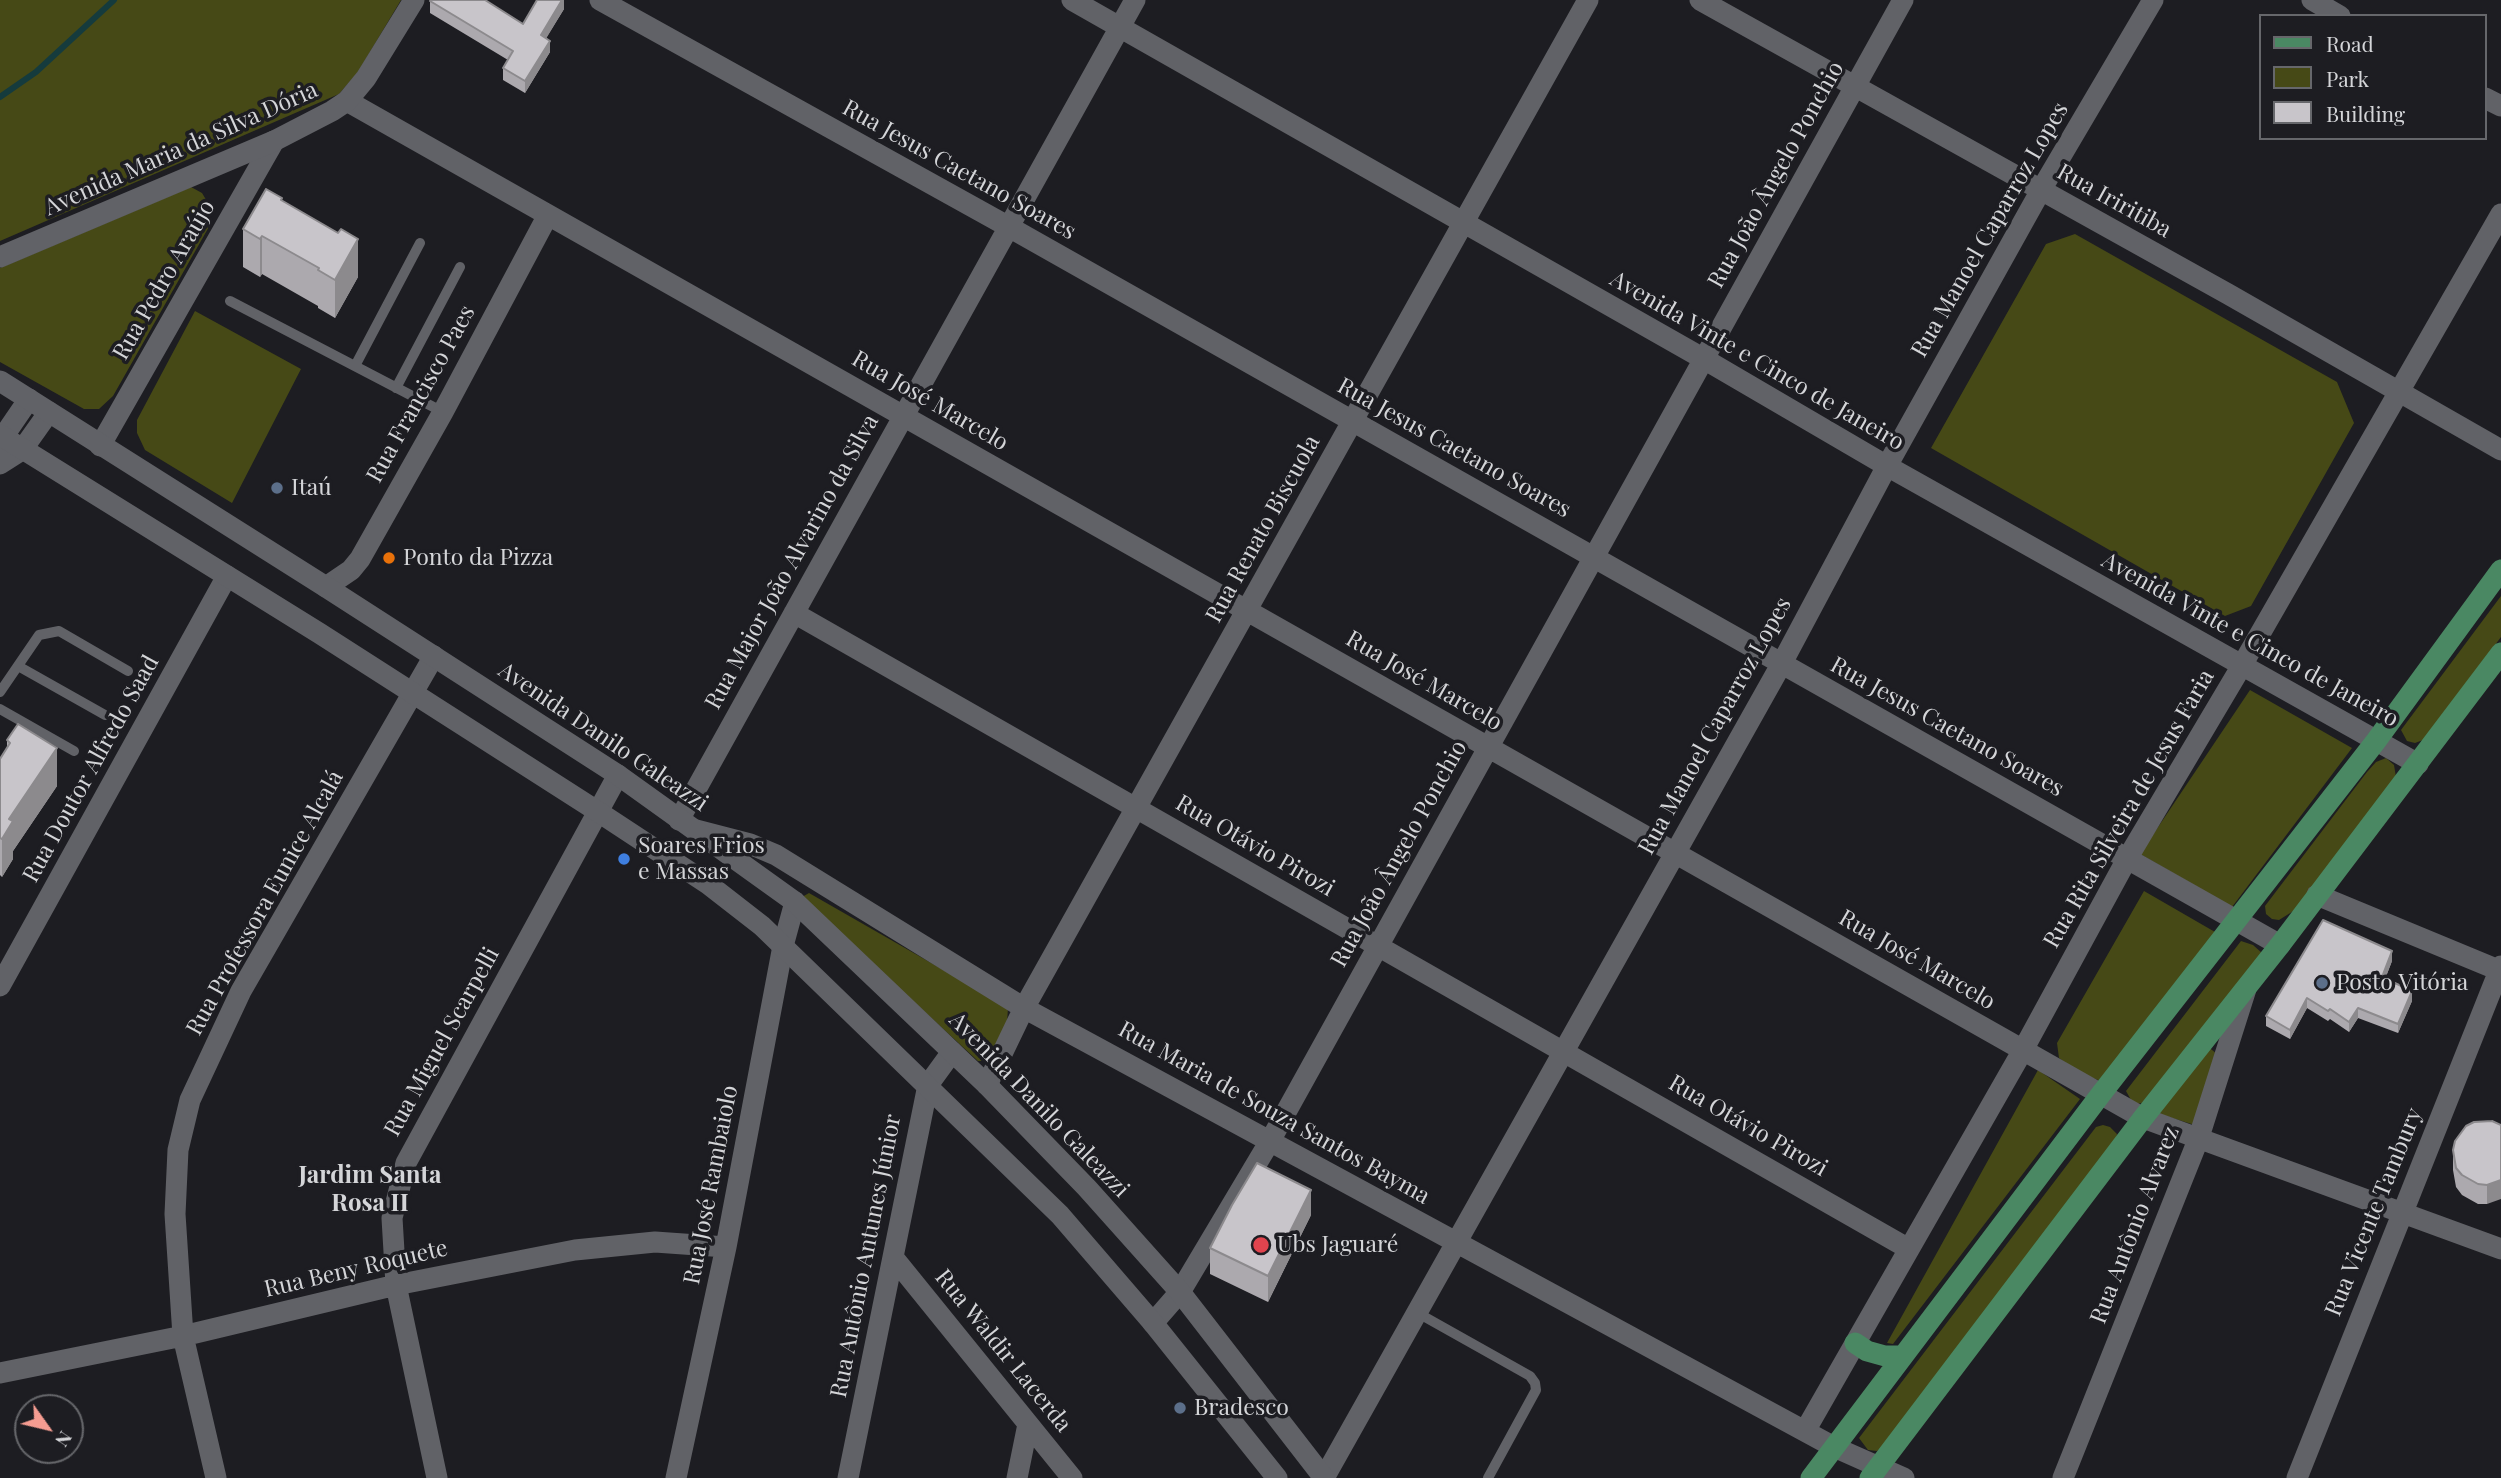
<!DOCTYPE html>
<meta charset="utf-8">
<style>
body{margin:0}
#map{position:relative;width:2501px;height:1478px;overflow:hidden;background:#1d1d22;font-family:"Playfair Display",serif}
canvas{display:block}
.legend{position:absolute;left:2259px;top:14px;width:228px;height:126px;box-sizing:border-box;background:#1d1d22;border:2px solid #66676b;margin:0;padding:9px 12px;list-style:none;font-size:21px;color:#d4d5d8}
.legend li{display:flex;align-items:center;gap:14px;height:35px}
.legend b{width:35px;border:2px solid #66676b}
.north{position:absolute;left:14px;top:1394px;width:70px;height:70px;box-sizing:border-box;background:#1d1d22;border:2px solid #66676b;border-radius:50%;rotate:124deg;font-size:19px;font-weight:700;line-height:28px;text-align:center;color:#d4d5d8}
.north::after{content:'';display:block;margin:auto;width:24px;height:32px;background:#f59c91;clip-path:polygon(50% 0,100% 100%,50% 72%,0 100%)}
</style>
<div id="map">
<canvas width="2501" height="1478"></canvas>
<ul class="legend">
<li><b style="height:9px;background:#4a8863"></b>Road</li>
<li><b style="height:19px;background:#464916"></b>Park</li>
<li><b style="height:19px;background:#c8c5ca"></b>Building</li>
</ul>
<div class="north">N</div>
</div>
<script>
const ctx = document.querySelector('canvas').getContext('2d');
ctx.lineJoin = 'round';
function fillPath(path, color) {
  ctx.fillStyle = color;
  ctx.fill(path, 'evenodd');
}
function toPath(rows) {
  const path = new Path2D();
  for (const r of rows) {
    path.moveTo(r[0], r[1]);
    for (let i = 2; i < r.length; i += 2) path.lineTo(r[i], r[i + 1]);
  }
  return path;
}
function strokePath(path, color, width, dash) {
  ctx.strokeStyle = color;
  ctx.lineWidth = width;
  ctx.lineCap = dash ? 'butt' : 'round';
  ctx.setLineDash(dash || []);
  ctx.stroke(path);
}
function label(font, color, halo, rows, align = 'center') {
  ctx.font = font + ' "Playfair Display",serif';
  ctx.lineWidth = 7;
  ctx.setLineDash([]);
  ctx.textBaseline = 'middle';
  ctx.strokeStyle = halo;
  ctx.fillStyle = color;
  for (const [text, x, y, turn = 0] of rows) {
    ctx.save();
    ctx.translate(x, y);
    ctx.rotate((+turn || 0) * Math.PI / 180);
    ctx.textAlign = isNaN(turn) ? turn : align;
    if (halo) ctx.strokeText(text, 0, 0);
    ctx.fillText(text, 0, 0);
    ctx.restore();
  }
}
fillPath(toPath([
 [0,0,401,0,358,72,339,94,0,241],
 [191,187,202,193,208,203,210,225,113,396,99,409,84,409,0,362,0,268],
 [2075,234,2337,382,2354,423,2251,606,2225,616,1931,448,2046,244],
 [195,311,301,369,232,503,145,450,137,433,137,420],
 [2501,596,2501,637,2423,740,2415,743,2407,741,2401,730],
 [2250,690,2352,748,2232,907,2140,854],
 [2386,758,2394,765,2396,777,2295,910,2279,920,2272,919,2266,914,2265,906,2367,772,2376,762],
 [2144,891,2215,932,2101,1081,2079,1073,2059,1058,2057,1043],
 [809,893,1008,1007,1007,1024,991,1061,978,1061,809,905,802,897],
 [2241,941,2253,945,2262,953,2146,1102,2137,1104,2131,1100,2126,1091],
 [2206,1045,2223,1059,2198,1126,2153,1112],
 [2038,1070,2080,1099,1893,1344,1887,1343],
 [2103,1125,2110,1127,2117,1134,2115,1144,1884,1446,1877,1451,1868,1450,1859,1438,2096,1127]
]), '#464916');
strokePath(toPath([
 [0,97,36,72,114,0]
]), '#153b3d', 6);
strokePath(toPath([
 [230,301,443,412],
 [355,366,420,243],
 [396,388,460,267],
 [18,666,105,715],
 [0,692,39,635,59,631,128,671],
 [0,709,74,751],
 [1416,1312,1530,1376,1535,1383,1536,1390,1488,1478]
]), '#616267', 10);
strokePath(toPath([
 [600,0,1009,227,2280,945],
 [1072,0,1704,359,1887,466,2418,764],
 [1700,0,2228,294,2501,450],
 [2312,0,2340,16],
 [2485,98,2501,106],
 [347,101,2143,1118,2501,1249],
 [100,446,274,141],
 [0,448,3,437,29,399],
 [0,464,22,450,49,412],
 [326,587,351,570,360,559,443,412,548,215],
 [794,613,1909,1249],
 [679,820,1135,0],
 [696,830,750,844,776,855,1024,1008,1834,1447,1904,1478],
 [2317,895,2501,971],
 [0,986,227,576],
 [987,1085,1024,1008,1588,0],
 [893,1257,1072,1478],
 [1153,1323,1180,1292,1270,1141,1903,0],
 [0,1373,183,1336,396,1285,575,1250,655,1242,726,1247],
 [1805,1431,2023,1050,2127,859,2241,667,2501,214],
 [216,1478,183,1336,175,1214,178,1150,190,1100,241,991,434,656],
 [437,1478,396,1285,392,1218,406,1163,618,775],
 [676,1478,726,1247,783,946,795,902],
 [848,1478,928,1085,952,1052],
 [1017,1478,1028,1424],
 [1324,1478,1782,663,1887,466,2041,190,2153,0],
 [2063,1478,2198,1140,2246,989],
 [2297,1478,2501,966]
]), '#616267', 21);
strokePath(toPath([
 [0,257,274,141,332,111,347,101,366,78,414,0],
 [0,381,326,587,618,775,795,902,987,1085,1087,1188,1180,1292,1324,1478],
 [0,435,319,633,597,811,708,884,762,926,1060,1215,1153,1323,1277,1478]
]), '#616267', 21);
strokePath(toPath([
 [1855,1343,1867,1351,1885,1356,1902,1356],
 [1811,1478,2101,1094,2376,741,2501,570],
 [1870,1478,2143,1118,2280,945,2501,653]
]), '#4a8863', 21);
fillPath(toPath([
 [564,0,564,9,546,38,550,52,525,93,503,80,503,68,508,60,430,13,430,1,523,24],
 [282,201,358,277,335,318,318,308,318,306,262,274,260,277,243,267,243,229],
 [7,740,57,786,13,851,13,859,2,877,0,875,0,759,7,748],
 [2392,961,2385,979,2412,1001,2398,1033,2358,1018,2349,1032,2330,1019,2328,1021,2307,1008,2290,1039,2266,1026,2266,1016],
 [2492,1121,2487,1204,2478,1204,2462,1195,2456,1187,2453,1170,2453,1150],
 [1311,1215,1268,1302,1210,1274,1210,1248]
]), '#aca9ae');
fillPath(toPath([
 [562,0,564,0,564,9,541,47,541,35],
 [550,41,550,52,525,93,525,81],
 [262,236,262,274,260,277,260,239],
 [358,239,358,277,335,318,335,280],
 [57,748,57,786,13,851,13,859,2,877,2,839,9,819],
 [2392,951,2392,961,2382,987,2382,977],
 [2412,991,2412,1001,2398,1033,2398,1024],
 [2307,998,2307,1008,2290,1039,2290,1030],
 [2358,1008,2358,1018,2349,1032,2349,1022],
 [2501,1180,2501,1199,2487,1204,2487,1185],
 [1311,1190,1311,1215,1268,1302,1268,1276]
]), '#8c8a8d');
const building = toPath([
 [431,0,485,0,523,24,537,0,562,0,541,35,550,41,525,81,503,68,513,51,430,1,431,0],
 [266,189,282,198,281,200,338,233,341,229,358,239,335,280,318,270,319,268,262,236,260,239,243,229,266,189],
 [18,724,57,748,9,819,13,821,2,839,0,838,0,759,10,743,7,740,18,724],
 [2323,920,2392,951,2382,977,2412,991,2398,1024,2358,1008,2349,1022,2330,1009,2328,1011,2307,998,2290,1030,2266,1016,2323,920],
 [2492,1121,2501,1125,2501,1180,2487,1185,2478,1184,2462,1175,2456,1168,2453,1150,2455,1141,2466,1126,2474,1122,2492,1121],
 [1257,1163,1311,1190,1268,1276,1210,1248,1232,1205,1257,1163]
]);
fillPath(building, '#c8c5ca');
strokePath(building, '#8c8a8d', 2);
for (const [x, y, r, color] of [
 [277,488,7,"#5c6f8a"],
 [389,558,7,"#e8710a"],
 [624,859,7,"#3f7fe0"],
 [2322,983,7,"#5c6f8a"],
 [1261,1245,9,"#e0444e"],
 [1180,1408,7,"#5c6f8a"]
]) {
  const dot = new Path2D();
  dot.arc(x, y, r, 0, 2 * Math.PI);
  ctx.fillStyle = color;
  ctx.fill(dot);
  strokePath(dot, '#1d1d22', 2.5);
}
label('23px', '#d4d5d8', '#1d1d22', [
 ["Avenida Maria da Silva Dória",181,149,-24],
 ["Rua Jesus Caetano Soares",959,170,29],
 ["Rua João Ângelo Ponchio",1776,175,-61],
 ["Rua Iriritiba",2114,201,29],
 ["Rua Manoel Caparroz Lopes",1990,230,-60],
 ["Rua Pedro Araújo",164,280,-60],
 ["Avenida Vinte e Cinco de Janeiro",1757,361,30],
 ["Rua Francisco Paes",421,394,-61],
 ["Rua José Marcelo",930,401,30],
 ["Rua Jesus Caetano Soares",1454,448,29],
 ["Rua Renato Biscuola",1263,529,-61],
 ["Rua Major João Alvarino da Silva",792,562,-61],
 ["Avenida Vinte e Cinco de Janeiro",2250,640,29],
 ["Rua José Marcelo",1424,681,30],
 ["Rua Manoel Caparroz Lopes",1715,726,-61],
 ["Rua Jesus Caetano Soares",1947,727,29],
 ["Avenida Danilo Galeazzi",603,737,34],
 ["Rua Doutor Alfredo Saad",91,769,-61],
 ["Rua Rita Silveira de Jesus Faria",2129,809,-60],
 ["Rua Otávio Pirozi",1255,846,30],
 ["Rua João Ângelo Ponchio",1399,854,-61],
 ["Rua Professora Eunice Alcalá",265,903,-61],
 ["Rua José Marcelo",1917,960,30],
 ["Rua Miguel Scarpelli",442,1042,-61],
 ["Avenida Danilo Galeazzi",1039,1105,46],
 ["Rua Maria de Souza Santos Bayma",1274,1113,29],
 ["Rua Otávio Pirozi",1748,1126,30],
 ["Rua José Rambaiolo",711,1185,-79],
 ["Rua Vicente Tambury",2374,1212,-68],
 ["Rua Antônio Alvarez",2135,1225,-69],
 ["Rua Antônio Antunes Júnior",866,1256,-79],
 ["Rua Beny Roquete",356,1269,-13],
 ["Rua Waldir Lacerda",1003,1351,51]
]);
label('23px', '#d4d5d8', '#1d1d22', [
 ["Itaú",291,488],
 ["Ponto da Pizza",403,558],
 ["Soares Frios",638,846],
 ["e Massas",638,872],
 ["Posto Vitória",2336,983],
 ["Ubs Jaguaré",1277,1245],
 ["Bradesco",1194,1408]
], 'left');
label('bold 24px', '#d4d5d8', '#1d1d22', [
 ["Jardim Santa",370,1176],
 ["Rosa II",370,1204]
]);
</script>
